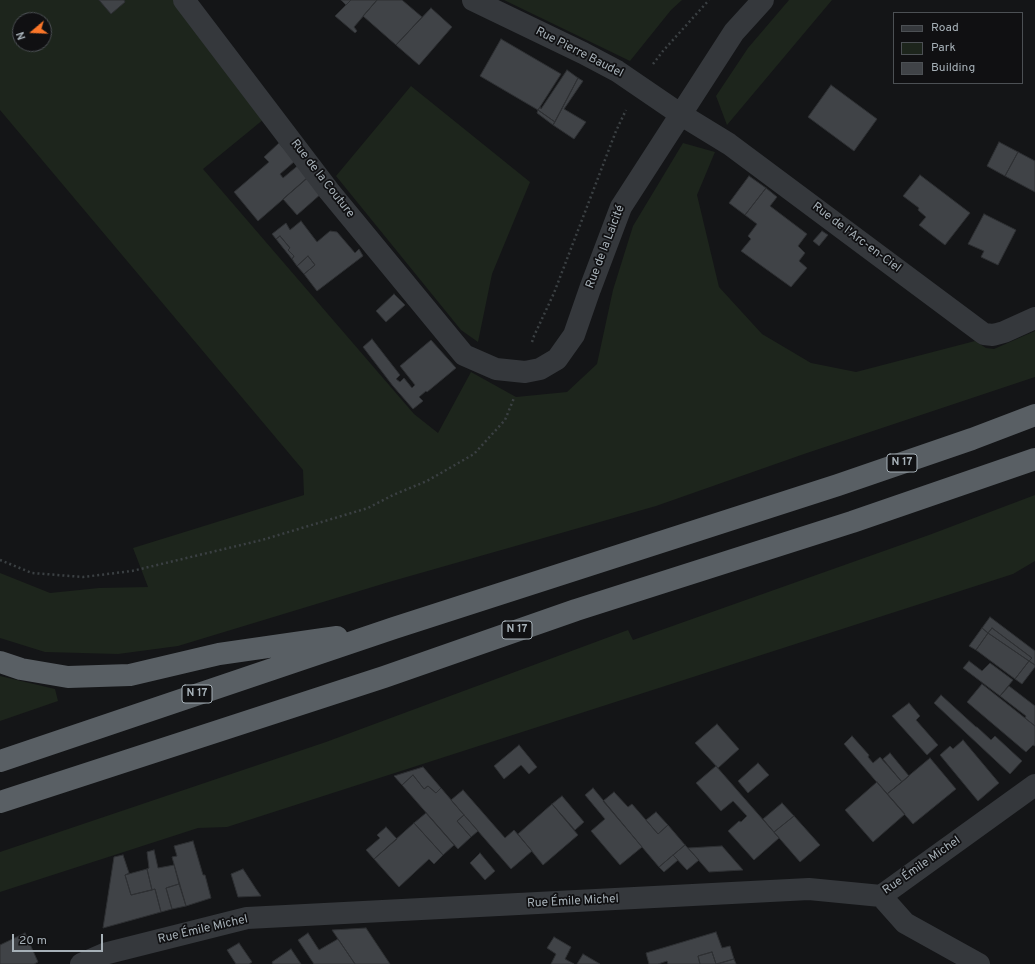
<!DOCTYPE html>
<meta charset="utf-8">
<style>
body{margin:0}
#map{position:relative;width:1035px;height:964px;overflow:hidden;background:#141517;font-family:Overpass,sans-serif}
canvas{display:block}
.legend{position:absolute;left:893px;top:12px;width:130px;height:72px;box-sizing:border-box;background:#101012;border:1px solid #4c5054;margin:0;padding:5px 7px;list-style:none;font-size:12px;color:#a6b0b7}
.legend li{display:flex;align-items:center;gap:8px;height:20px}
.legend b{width:20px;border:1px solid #4c5054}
.north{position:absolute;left:12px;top:12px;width:40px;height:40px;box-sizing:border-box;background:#101012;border:1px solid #4c5054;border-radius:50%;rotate:251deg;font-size:11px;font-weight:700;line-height:16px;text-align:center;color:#a6b0b7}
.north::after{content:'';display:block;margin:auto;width:14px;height:18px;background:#fa7629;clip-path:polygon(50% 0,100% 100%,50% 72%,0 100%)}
.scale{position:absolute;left:12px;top:934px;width:91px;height:18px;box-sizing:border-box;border:2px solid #a6b0b7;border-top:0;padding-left:5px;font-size:12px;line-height:14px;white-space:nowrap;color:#a6b0b7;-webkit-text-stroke:3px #101012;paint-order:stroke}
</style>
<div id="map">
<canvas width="1035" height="964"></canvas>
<ul class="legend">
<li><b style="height:5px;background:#35383c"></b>Road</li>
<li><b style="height:11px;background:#1d251c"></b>Park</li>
<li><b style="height:11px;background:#404347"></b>Building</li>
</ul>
<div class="north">N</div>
<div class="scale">20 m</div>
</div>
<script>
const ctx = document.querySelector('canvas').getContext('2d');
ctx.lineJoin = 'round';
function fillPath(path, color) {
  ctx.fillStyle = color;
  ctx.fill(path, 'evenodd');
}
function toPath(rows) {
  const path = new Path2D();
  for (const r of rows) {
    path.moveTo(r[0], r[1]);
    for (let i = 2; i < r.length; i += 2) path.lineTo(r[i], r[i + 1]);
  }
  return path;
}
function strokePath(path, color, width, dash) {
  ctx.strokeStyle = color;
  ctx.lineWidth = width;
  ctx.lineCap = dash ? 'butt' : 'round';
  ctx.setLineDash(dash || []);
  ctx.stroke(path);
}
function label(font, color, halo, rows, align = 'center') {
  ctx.font = font + ' Overpass,sans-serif';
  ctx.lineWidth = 3.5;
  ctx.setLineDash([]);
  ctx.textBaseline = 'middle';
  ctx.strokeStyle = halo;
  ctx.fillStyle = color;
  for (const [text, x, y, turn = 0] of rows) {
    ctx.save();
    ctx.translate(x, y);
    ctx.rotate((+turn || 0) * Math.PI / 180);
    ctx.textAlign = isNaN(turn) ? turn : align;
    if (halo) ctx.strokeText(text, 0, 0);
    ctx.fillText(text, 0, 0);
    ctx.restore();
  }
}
fillPath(toPath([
 [0,0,99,0,111,14,125,2,124,0,174,0,264,119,203,169,414,414,438,433,471,372,516,397,567,392,597,364,613,290,633,226,683,143,715,152,697,195,719,287,762,334,811,363,856,372,975,341,986,348,994,349,1035,331,1035,377,804,454,656,506,389,582,178,646,118,654,45,652,0,638,0,573,50,593,99,588,148,587,133,548,304,495,303,470,0,110],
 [20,20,44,20,44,44,20,44],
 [504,0,682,0,671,10,630,61],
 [789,0,832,0,727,125,716,96,748,48],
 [411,86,530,182,492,274,478,342,461,330,336,176],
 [1035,495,1035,561,1013,574,227,827,198,828,0,892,0,852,326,742,628,630,633,640,929,535],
 [0,676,55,689,58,701,0,721]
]), '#1d251c');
const building = toPath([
 [99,0,124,0,125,2,111,14,99,0],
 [341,0,351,0,346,5,341,0],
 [351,0,377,0,354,27,357,31,355,33,335,16,351,0],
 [377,0,402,0,422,17,396,45,363,16,377,0],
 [431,8,452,27,419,65,396,45,431,8],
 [501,39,561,74,538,110,480,76,501,39],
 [567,70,578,78,555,122,538,110,540,107,541,109,567,70],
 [578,78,583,81,564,109,586,122,574,139,553,125,578,78],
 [831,85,877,119,854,151,808,117,831,85],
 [538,110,555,122,553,125,537,113,538,110],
 [999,142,1018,152,1005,176,987,166,999,142],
 [279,143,295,161,280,174,283,178,301,163,311,175,258,221,234,192,269,162,264,157,279,143],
 [1018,152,1035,161,1035,192,1005,176,1018,152],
 [920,175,970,213,945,245,919,225,926,217,918,210,919,208,903,196,920,175],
 [749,176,766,188,745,215,729,203,749,176],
 [308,177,322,193,297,215,283,199,308,177],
 [766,188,777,197,770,206,807,234,798,246,805,253,799,261,807,268,791,287,741,251,751,239,748,236,757,224,745,215,766,188],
 [984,214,1016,230,998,265,981,257,984,251,968,244,984,214],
 [301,221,317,242,330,231,337,232,355,253,359,249,363,256,317,291,304,274,315,265,308,256,297,266,292,259,294,256,288,250,290,248,280,236,276,239,272,234,286,223,290,230,301,221],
 [822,231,828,235,819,246,813,241,822,231],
 [280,236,290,248,288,250,294,256,292,259,276,239,280,236],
 [308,256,315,265,304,274,297,266,308,256],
 [394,294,405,305,386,322,376,311,394,294],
 [372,339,400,375,396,379,400,382,404,378,412,388,415,385,400,366,431,340,456,368,427,392,426,391,419,397,423,401,413,409,393,386,363,347,372,339],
 [990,617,1035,651,1035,665,1029,661,1032,658,992,628,988,633,982,628,990,617],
 [982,628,988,633,976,650,969,646,982,628],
 [992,628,1032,658,1029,661,988,633,992,628],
 [988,633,1029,661,1015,679,976,650,988,633],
 [969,661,982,671,990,663,1013,680,1000,696,963,668,969,661],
 [1029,661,1035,665,1035,667,1022,684,1015,679,1029,661],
 [982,684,1035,726,1035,746,1033,745,1026,752,967,702,982,684],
 [1009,686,1035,706,1035,726,1025,718,1026,716,1000,696,1009,686],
 [941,695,976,727,977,727,991,740,995,736,1022,761,1010,774,934,703,941,695],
 [909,703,920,716,916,720,938,745,927,755,892,716,909,703],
 [717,724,739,749,718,768,695,743,717,724],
 [852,736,869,755,868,757,873,763,880,757,902,782,887,794,844,744,852,736],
 [963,740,999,783,978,801,940,755,950,746,953,749,963,740],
 [519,745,537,767,529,774,521,765,504,779,494,766,519,745],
 [890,753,909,776,902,782,883,759,890,753],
 [930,758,956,789,913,824,887,794,930,758],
 [758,763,769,775,748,793,738,781,758,763],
 [716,766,779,838,754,860,728,831,739,821,741,822,747,816,733,801,721,811,696,783,716,766],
 [423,767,441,788,436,793,428,786,424,789,413,775,402,785,394,776,423,767],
 [413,775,424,789,428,786,436,793,441,788,464,815,457,821,471,837,458,849,402,785,413,775],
 [877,782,905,814,873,842,845,810,877,782],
 [593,788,642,847,620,865,591,831,605,819,585,795,593,788],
 [463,790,505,838,514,830,532,851,511,869,451,800,463,790],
 [614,792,628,807,632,804,658,834,668,825,685,845,659,867,603,801,614,792],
 [562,796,584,822,575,830,552,804,562,796],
 [782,803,794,816,774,832,763,819,782,803],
 [552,804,578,835,543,865,518,834,552,804],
 [656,812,668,825,658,834,646,820,656,812],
 [426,813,454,845,443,855,414,823,426,813],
 [464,815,478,831,471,837,457,821,464,815],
 [794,816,820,845,800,862,774,832,794,816],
 [414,823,443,855,434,864,429,859,399,887,374,859,414,823],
 [386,827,397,839,374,859,366,850,380,838,377,835,386,827],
 [193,841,203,875,205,875,211,898,186,906,172,857,177,856,174,846,193,841],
 [685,845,699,860,687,870,673,855,685,845],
 [722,846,743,870,709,872,688,848,722,846],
 [154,850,158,868,174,865,179,884,166,888,172,909,161,912,155,889,152,890,147,869,149,868,147,852,154,850],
 [480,853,495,871,485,880,470,863,480,853],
 [123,855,129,873,125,875,131,895,155,889,161,912,103,928,114,857,123,855],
 [673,855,678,860,664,872,659,867,673,855],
 [147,869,152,890,131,895,125,875,147,869],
 [243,869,256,889,261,896,238,897,231,874,243,869],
 [179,884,186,906,172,909,166,888,179,884],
 [366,928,390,964,355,964,332,930,366,928],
 [716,932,722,948,730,946,734,959,716,964,712,952,698,956,700,964,668,964,667,961,658,964,649,964,646,953,716,932],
 [25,933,38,962,34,964,0,964,0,945,25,933],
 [308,933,319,950,338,939,355,964,314,964,298,940,308,933],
 [554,937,571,947,565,959,574,964,551,964,556,954,547,948,554,937],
 [239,943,252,962,249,964,236,964,227,950,239,943],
 [291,949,301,964,273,964,272,962,291,949],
 [712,952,716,964,700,964,698,956,712,952],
 [583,954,600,964,577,964,583,954],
 [734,959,736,964,718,964,734,959]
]);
fillPath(building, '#404347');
strokePath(building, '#2e3033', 1);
strokePath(toPath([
 [653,64,663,51,709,0],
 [532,342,534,336,554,293,616,131,626,110],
 [0,560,32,573,83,577,132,571,262,540,368,508,393,495,427,481,474,454,505,420,514,398]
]), '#3b4043', 2.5, [2, 3]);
strokePath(toPath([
 [184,0,329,191,464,355,496,369,525,372,540,369,557,359,574,335,590,289,621,207,734,32,763,0],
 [473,0,583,53,617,71,680,114,729,144,984,334,993,335,1004,332,1035,318],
 [881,896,905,923,979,964],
 [81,964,104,954,247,918,809,889,881,896,1035,785]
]), '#35383c', 22);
strokePath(toPath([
 [0,662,21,669,68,677,130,675,219,654,337,637],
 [0,761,394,628,838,485,972,439,1035,415],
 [0,802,384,677,576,610,852,522,1035,459]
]), '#595f64', 22);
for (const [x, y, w] of [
 [902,463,30],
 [517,630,30],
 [197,694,30]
]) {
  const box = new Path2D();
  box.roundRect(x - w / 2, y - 9, w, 18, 3);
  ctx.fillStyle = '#101012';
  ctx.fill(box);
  strokePath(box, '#a6b0b7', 1);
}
label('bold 11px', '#a6b0b7', null, [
 ["N 17",902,463],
 ["N 17",517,630],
 ["N 17",197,694]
]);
label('12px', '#a6b0b7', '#101012', [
 ["Rue Pierre Baudel",579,53,27],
 ["Rue de la Couture",322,179,52],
 ["Rue de l'Arc-en-Ciel",856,238,37],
 ["Rue de la Laicité",606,247,-69],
 ["Rue Émile Michel",922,866,-35],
 ["Rue Émile Michel",573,902,-3],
 ["Rue Émile Michel",203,930,-13]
]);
</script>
